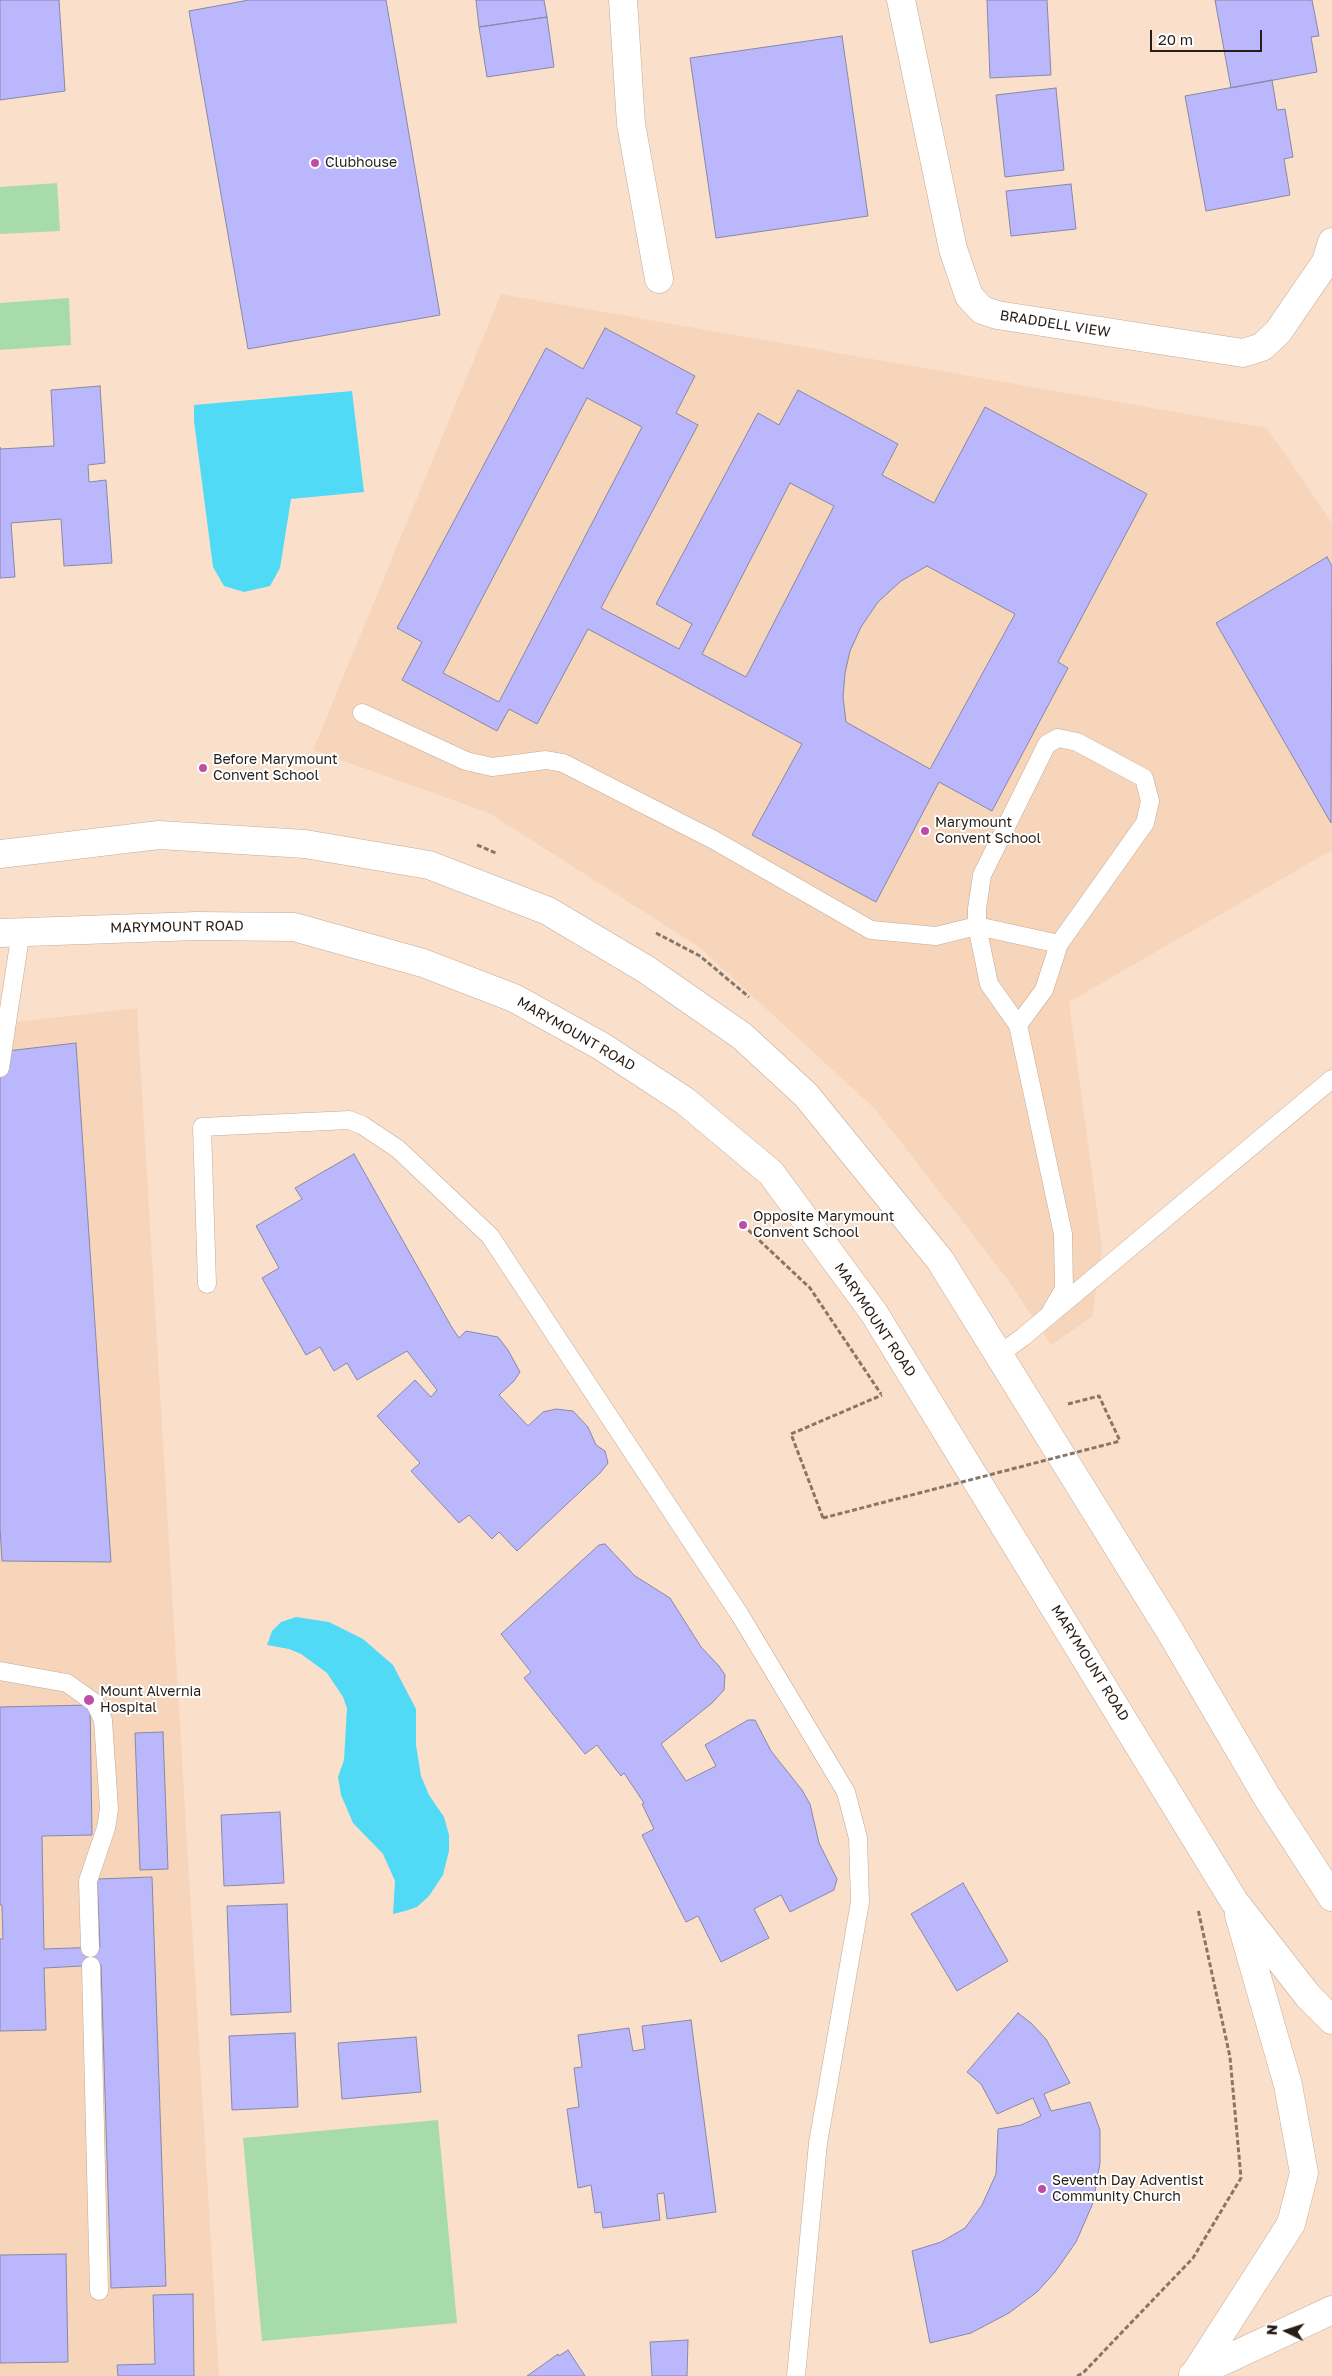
<!DOCTYPE html>
<style>
body{margin:0}
#map{position:relative;width:1332px;height:2376px;overflow:hidden;background:#fae0cb;font-family:"Golos Text",sans-serif}
canvas{display:block}
.north{position:absolute;left:1262px;top:2306px;width:50px;height:50px;-webkit-text-stroke:4px #fff;paint-order:stroke;rotate:274deg;font-size:14px;font-weight:700;line-height:20px;text-align:center;color:#271d16}
.north::after{content:'';display:block;margin:auto;width:18px;height:22px;background:#271d16;clip-path:polygon(50% 0,100% 100%,50% 72%,0 100%)}
.scale{position:absolute;left:1150px;top:30px;width:112px;height:22px;box-sizing:border-box;border:2px solid #271d16;border-top:0;padding-left:6px;font-size:15px;line-height:18px;white-space:nowrap;color:#271d16;-webkit-text-stroke:4px #fff;paint-order:stroke}
</style>
<div id="map">
<canvas width="1332" height="2376"></canvas>
<div class="north">N</div>
<div class="scale">20 m</div>
</div>
<script>
const ctx = document.querySelector('canvas').getContext('2d');
ctx.lineJoin = 'round';
function fillPath(path, color) {
  ctx.fillStyle = color;
  ctx.fill(path, 'evenodd');
}
function toPath(rows) {
  const path = new Path2D();
  for (const r of rows) {
    path.moveTo(r[0], r[1]);
    for (let i = 2; i < r.length; i += 2) path.lineTo(r[i], r[i + 1]);
  }
  return path;
}
function strokePath(path, color, width, dash) {
  ctx.strokeStyle = color;
  ctx.lineWidth = width;
  ctx.lineCap = dash ? 'butt' : 'round';
  ctx.setLineDash(dash || []);
  ctx.stroke(path);
}
function label(font, color, halo, rows, align = 'center') {
  ctx.font = font + ' "Golos Text",sans-serif';
  ctx.lineWidth = 4;
  ctx.setLineDash([]);
  ctx.textBaseline = 'middle';
  ctx.strokeStyle = halo;
  ctx.fillStyle = color;
  for (const [text, x, y, turn = 0] of rows) {
    ctx.save();
    ctx.translate(x, y);
    ctx.rotate((+turn || 0) * Math.PI / 180);
    ctx.textAlign = isNaN(turn) ? turn : align;
    if (halo) ctx.strokeText(text, 0, 0);
    ctx.fillText(text, 0, 0);
    ctx.restore();
  }
}
fillPath(toPath([
 [501,294,1267,428,1332,523,1332,850,1069,1002,1102,1248,1092,1317,1051,1345,1008,1280,875,1109,699,947,489,813,313,750],
 [137,1008,219,2376,0,2376,0,1024]
]), '#f6d5bb');
fillPath(toPath([
 [57,183,60,231,0,234,0,187],
 [69,298,71,345,0,350,0,303],
 [438,2120,457,2323,262,2341,243,2138]
]), '#a7dcaa');
fillPath(toPath([
 [352,391,364,492,291,499,280,568,270,586,244,592,224,586,213,567,194,421,194,405],
 [296,1617,329,1622,363,1639,393,1665,416,1709,416,1745,421,1776,429,1795,444,1817,449,1835,449,1851,443,1875,429,1896,417,1907,405,1911,393,1914,395,1881,383,1854,353,1823,341,1795,338,1777,344,1760,347,1708,343,1697,327,1673,301,1654,289,1649,267,1645,272,1631,281,1622]
]), '#51daf5');
const building = toPath([
 [0,0,59,0,65,91,0,100,0,0],
 [249,0,386,0,440,315,248,349,189,11,249,0],
 [476,0,544,0,547,17,479,27,476,0],
 [987,0,1047,0,1051,75,990,78,987,0],
 [1215,0,1312,0,1319,36,1311,37,1317,72,1231,88,1215,0],
 [547,17,554,67,487,77,479,27,547,17],
 [842,36,868,216,716,238,690,58,842,36],
 [1272,80,1277,110,1285,109,1293,157,1284,159,1290,195,1206,211,1185,96,1272,80],
 [1056,88,1064,170,1005,177,996,95,1056,88],
 [1071,184,1076,229,1011,236,1006,191,1071,184],
 [605,328,695,376,676,413,698,425,601,608,679,649,692,624,656,604,758,413,779,425,798,390,898,444,882,475,934,503,985,407,1147,494,1058,662,1068,668,992,811,939,782,876,902,752,835,802,744,588,629,537,724,509,709,497,731,402,680,422,642,397,628,546,348,583,369,605,328],
 [587,398,642,427,499,702,443,673,587,398],
 [790,483,834,506,746,677,702,654,790,483],
 [927,566,1015,614,930,769,846,722,843,697,845,673,850,651,861,627,878,602,901,581,927,566],
 [100,386,105,463,88,465,89,482,106,480,112,563,64,566,61,519,11,523,15,577,0,578,0,447,0,449,54,446,51,390,100,386],
 [1327,557,1332,566,1331,823,1216,623,1327,557],
 [76,1043,111,1562,2,1561,0,1528,0,1058,7,1051,76,1043],
 [354,1154,451,1326,459,1338,466,1331,498,1337,508,1350,520,1372,514,1381,499,1395,528,1426,543,1412,556,1409,573,1411,588,1427,596,1445,605,1451,608,1463,600,1473,517,1551,499,1532,492,1539,469,1515,459,1523,411,1471,420,1463,377,1416,415,1380,431,1397,437,1390,407,1351,357,1380,347,1363,334,1371,320,1347,306,1355,262,1278,279,1268,256,1226,302,1199,295,1188,354,1154],
 [605,1544,635,1576,670,1598,701,1647,719,1666,725,1675,724,1690,712,1703,661,1744,686,1781,716,1766,705,1745,748,1720,755,1720,771,1751,802,1790,810,1804,819,1843,837,1879,834,1890,790,1912,781,1895,754,1909,769,1938,721,1962,698,1916,686,1922,642,1835,654,1829,642,1804,644,1803,624,1773,621,1776,597,1745,585,1754,524,1678,531,1672,501,1634,599,1545,605,1544],
 [90,1705,92,1835,42,1836,44,1949,100,1947,97,1879,152,1877,166,2286,111,2288,101,1965,44,1968,46,2030,0,2031,0,1939,3,1939,2,1905,0,1905,0,1707,90,1705],
 [163,1732,168,1869,140,1870,135,1733,163,1732],
 [280,1812,284,1883,224,1886,221,1815,280,1812],
 [963,1883,1008,1961,957,1991,911,1914,963,1883],
 [287,1904,291,2012,231,2015,227,1906,287,1904],
 [1018,2013,1031,2023,1046,2039,1070,2083,1044,2094,1051,2111,1090,2102,1100,2130,1100,2163,1093,2203,1076,2242,1055,2272,1037,2292,1009,2313,971,2333,930,2343,912,2251,941,2242,965,2228,982,2205,996,2174,998,2129,1021,2125,1041,2116,1033,2098,997,2114,981,2084,967,2072,1018,2013],
 [691,2020,716,2212,667,2219,664,2193,657,2194,660,2220,603,2228,601,2212,595,2213,591,2185,578,2188,567,2109,579,2107,574,2068,582,2067,578,2035,629,2028,633,2051,645,2049,642,2026,691,2020],
 [295,2033,298,2107,232,2110,229,2036,295,2033],
 [416,2037,421,2092,342,2099,338,2043,416,2037],
 [66,2254,68,2362,0,2363,0,2255,66,2254],
 [193,2294,194,2376,118,2376,117,2365,155,2364,153,2295,193,2294],
 [688,2340,687,2376,652,2376,650,2342,688,2340],
 [568,2350,585,2376,527,2376,558,2354,559,2356,568,2350]
]);
fillPath(building, '#bab7fc');
strokePath(building, '#8988a4', 1);
const lane = toPath([
 [362,713,466,761,492,767,546,760,563,763,714,840,871,930,936,936,977,926,1059,944],
 [1018,1025,1044,990,1059,944,1145,823,1150,801,1144,778,1077,742,1058,738,1047,744,982,875,977,909,977,926,989,984,1018,1025,1063,1234,1064,1289,1049,1315],
 [0,1068,21,931],
 [207,1284,202,1127,349,1120,362,1125,398,1149,490,1236,740,1615,846,1792,858,1838,860,1902,818,2143,796,2376],
 [1000,1354,1023,1337,1332,1079],
 [0,1671,67,1683,95,1703,103,1720,109,1809,106,1828,88,1881,90,1948],
 [91,1966,99,2291]
]);
const street = toPath([
 [623,0,631,124,659,279],
 [901,0,953,249,969,296,982,310,997,315,1243,353,1262,347,1278,332,1326,262,1332,242]
]);
const primary = toPath([
 [0,854,159,835,305,844,429,865,548,911,647,970,742,1036,806,1095,940,1260,1170,1631,1267,1797,1332,1897],
 [0,933,197,926,294,927,423,963,514,998,601,1046,685,1101,771,1173,874,1313,1234,1901,1308,1996,1332,2020],
 [1193,2375,1332,2310],
 [1194,2375,1291,2224,1304,2173,1288,2085,1239,1915]
]);
strokePath(lane, '#c3aa96', 19);
strokePath(street, '#c3aa96', 29);
strokePath(primary, '#c3aa96', 29);
strokePath(toPath([
 [477,845,496,853],
 [656,933,700,956,749,997],
 [743,1225,810,1288,881,1394],
 [1068,1404,1099,1396,1120,1441],
 [823,1518,791,1434,882,1395],
 [1077,2376,1083,2373,1193,2258,1241,2178,1230,2057,1198,1909]
]), '#887769', 3, [5, 2.5]);
strokePath(lane, '#fff', 18);
strokePath(street, '#fff', 28);
strokePath(primary, '#fff', 28);
strokePath(toPath([
 [823,1518,1120,1441]
]), '#887769', 3, [5, 2.5]);
for (const [x, y, r, color] of [
 [315,163,5,"#bf4ca6"],
 [203,768,5,"#bf4ca6"],
 [925,831,5,"#bf4ca6"],
 [743,1225,5,"#bf4ca6"],
 [89,1700,6,"#bf4ca6"],
 [1042,2189,5,"#bf4ca6"]
]) {
  const dot = new Path2D();
  dot.arc(x, y, r, 0, 2 * Math.PI);
  ctx.fillStyle = color;
  ctx.fill(dot);
  strokePath(dot, '#fff', 2);
}
label('14px', '#271d16', '#fff', [
 ["Clubhouse",325,163],
 ["Before Marymount",213,760],
 ["Convent School",213,776],
 ["Marymount",935,823],
 ["Convent School",935,839],
 ["Opposite Marymount",753,1217],
 ["Convent School",753,1233],
 ["Mount Alvernia",100,1692],
 ["Hospital",100,1708],
 ["Seventh Day Adventist",1052,2181],
 ["Community Church",1052,2197]
], 'left');
label('14px', '#271d16', '#fff', [
 ["BRADDELL VIEW",1055,324,9],
 ["MARYMOUNT ROAD",177,927,-1],
 ["MARYMOUNT ROAD",576,1034,30],
 ["MARYMOUNT ROAD",875,1320,56],
 ["MARYMOUNT ROAD",1090,1663,58]
]);
</script>
